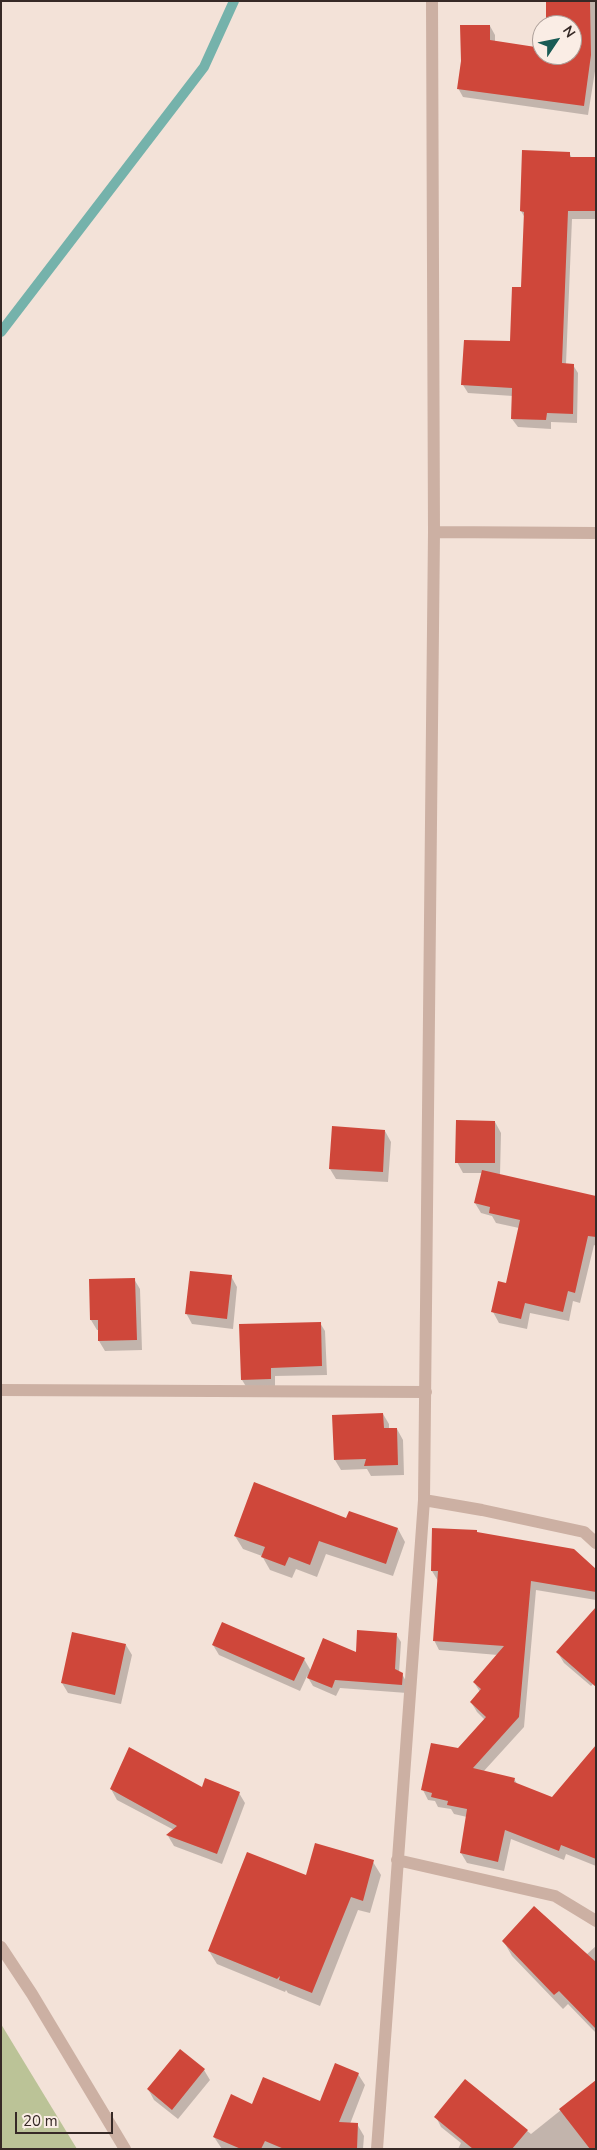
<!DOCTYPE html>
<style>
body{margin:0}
#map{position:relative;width:597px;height:2150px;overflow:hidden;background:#f3e2d8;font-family:"Nunito Sans",sans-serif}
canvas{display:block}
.frame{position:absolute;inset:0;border:2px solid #362926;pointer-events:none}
.north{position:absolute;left:532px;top:15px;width:50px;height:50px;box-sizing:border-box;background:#faede5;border:1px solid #ac9f99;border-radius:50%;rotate:56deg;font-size:14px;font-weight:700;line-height:20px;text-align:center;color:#362926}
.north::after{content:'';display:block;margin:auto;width:18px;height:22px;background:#195b55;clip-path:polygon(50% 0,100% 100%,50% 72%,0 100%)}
.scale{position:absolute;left:15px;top:2112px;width:98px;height:22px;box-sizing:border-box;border:2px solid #362926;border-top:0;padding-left:6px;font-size:15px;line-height:18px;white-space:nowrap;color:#362926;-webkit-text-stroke:4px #faede5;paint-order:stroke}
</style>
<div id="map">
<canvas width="597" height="2150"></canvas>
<div class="frame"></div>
<div class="north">N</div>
<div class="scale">20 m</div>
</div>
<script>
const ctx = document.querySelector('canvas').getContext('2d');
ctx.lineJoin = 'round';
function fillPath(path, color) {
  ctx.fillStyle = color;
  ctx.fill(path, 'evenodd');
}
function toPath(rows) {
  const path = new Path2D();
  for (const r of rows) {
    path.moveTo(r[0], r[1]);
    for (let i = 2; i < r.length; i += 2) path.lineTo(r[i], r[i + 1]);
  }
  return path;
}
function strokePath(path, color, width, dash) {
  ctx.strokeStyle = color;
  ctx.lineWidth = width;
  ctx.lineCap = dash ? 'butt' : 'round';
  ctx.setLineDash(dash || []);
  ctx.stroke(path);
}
fillPath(toPath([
 [1,2024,77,2149,1,2149]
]), '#bbc397');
fillPath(toPath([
 [547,1,596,1,596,65,588,115,463,97,458,88,462,61,490,26,495,35,495,42,542,49,542,55,572,55,572,25,547,25],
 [569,153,572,158,596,158,596,219,572,219,566,364,573,365,578,373,577,423,551,422,551,429,518,427,512,419,513,396,468,393,463,385,511,343,523,288,525,218,521,211],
 [495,1122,501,1133,500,1175,596,1197,596,1246,594,1245,580,1303,573,1301,569,1321,530,1313,527,1329,499,1323,493,1312,507,1284,519,1228,496,1223,492,1216,481,1213,475,1203,482,1173,463,1173,457,1162],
 [385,1131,391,1142,388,1182,336,1179,330,1169],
 [231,1276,237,1287,233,1329,192,1324,186,1313],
 [134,1279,140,1289,142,1350,105,1351,99,1341,99,1330,97,1330,91,1320],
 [320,1323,325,1331,327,1375,275,1376,275,1387,247,1388,242,1380],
 [383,1414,389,1424,389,1429,397,1429,403,1440,404,1475,371,1476,367,1469,341,1470,335,1460],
 [398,1529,405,1542,393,1576,326,1554,317,1577,296,1569,292,1578,270,1570,262,1556,243,1549,235,1536],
 [477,1534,596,1571,596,1600,536,1590,524,1727,483,1772,514,1779,518,1785,552,1798,596,1747,596,1866,566,1854,564,1860,511,1839,504,1871,467,1863,461,1853,467,1817,454,1814,451,1809,438,1807,435,1801,428,1800,423,1790,485,1720,477,1712,471,1702,480,1692,474,1682,498,1655,439,1650,434,1640,438,1581,432,1571],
 [396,1634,401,1642,399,1673,402,1674,407,1683,407,1693,340,1688,336,1696,313,1686,307,1676,300,1691,219,1655,213,1645,304,1659,311,1671,357,1654],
 [126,1645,132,1655,121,1704,68,1693,62,1683],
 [558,1653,594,1683,591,1686,564,1663],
 [202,1788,239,1793,245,1803,222,1864,174,1846,168,1836,174,1830,117,1800,111,1789],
 [373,1862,381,1875,370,1913,358,1910,320,2006,288,1993,286,1990,285,1992,217,1964,209,1951,307,1876],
 [504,1942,586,1955,596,1946,596,2033,568,2004,563,2009,512,1956],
 [204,2070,210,2080,178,2119,154,2100,148,2089],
 [358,2074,365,2085,350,2124,357,2124,364,2136,363,2149,222,2149,214,2137,253,2105,320,2103],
 [465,2081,531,2134,591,2086,590,2149,458,2149,461,2143,441,2127,436,2117]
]), '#0003');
strokePath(toPath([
 [1,332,204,67,234,1]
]), '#75b2ab', 10);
fillPath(toPath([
 [546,1,590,1,591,55,584,106,457,89,461,61,460,25,490,25,490,40,542,48,542,55,572,55,572,25,546,25],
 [522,150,570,152,570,157,596,157,596,211,568,211,562,363,574,364,573,414,547,413,546,420,511,419,512,388,461,385,464,340,510,341,512,287,521,287,524,212,520,211],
 [456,1120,495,1121,495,1163,455,1163],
 [332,1126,385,1130,383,1172,329,1169],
 [482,1170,596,1196,596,1237,588,1236,575,1293,568,1291,563,1312,525,1303,521,1319,491,1312,498,1281,506,1283,520,1220,489,1213,490,1207,474,1203],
 [190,1271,232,1275,227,1319,185,1314],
 [135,1278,137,1340,98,1341,98,1320,90,1320,89,1279],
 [321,1322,322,1366,271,1368,271,1379,241,1380,239,1324],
 [383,1413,384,1428,397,1428,398,1465,364,1466,366,1459,334,1460,332,1415],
 [254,1482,346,1518,349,1511,398,1528,386,1564,319,1541,310,1565,289,1557,285,1566,261,1557,265,1547,234,1536],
 [432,1528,477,1530,477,1532,574,1549,596,1569,596,1592,531,1581,519,1717,473,1768,515,1778,514,1782,552,1797,596,1745,596,1859,561,1845,559,1851,505,1830,498,1862,460,1853,467,1809,447,1805,448,1801,431,1797,432,1793,421,1790,431,1743,458,1748,486,1717,470,1702,481,1689,473,1682,504,1646,433,1641,438,1571,431,1571],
 [596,1607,596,1687,556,1652],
 [222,1622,305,1658,294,1681,212,1645],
 [357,1630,397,1633,395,1669,403,1673,402,1685,335,1680,332,1688,307,1678,323,1638,356,1652],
 [72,1632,126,1644,115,1695,61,1683],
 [129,1747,202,1787,205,1778,240,1792,217,1854,166,1835,177,1826,110,1789],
 [315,1843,374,1860,363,1901,351,1897,312,1993,279,1980,280,1976,277,1979,208,1951,247,1852,306,1875],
 [534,1906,596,1962,596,2029,559,1991,554,1995,502,1941],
 [180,2049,205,2069,172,2110,147,2089],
 [335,2063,359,2073,339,2122,358,2123,357,2149,284,2149,265,2141,261,2149,241,2149,213,2137,231,2094,252,2104,263,2077,320,2101],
 [465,2079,528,2130,512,2149,473,2149,434,2117],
 [596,2080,596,2149,590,2149,559,2109]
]), '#cf473a');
strokePath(toPath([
 [434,532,596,533],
 [1,1390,426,1392],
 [424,1500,482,1510,584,1532,596,1543],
 [397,1860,555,1896,596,1921],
 [1,1947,32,1994,125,2149],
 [377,2149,424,1500,434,532,432,1]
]), '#ccb0a3', 12);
</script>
